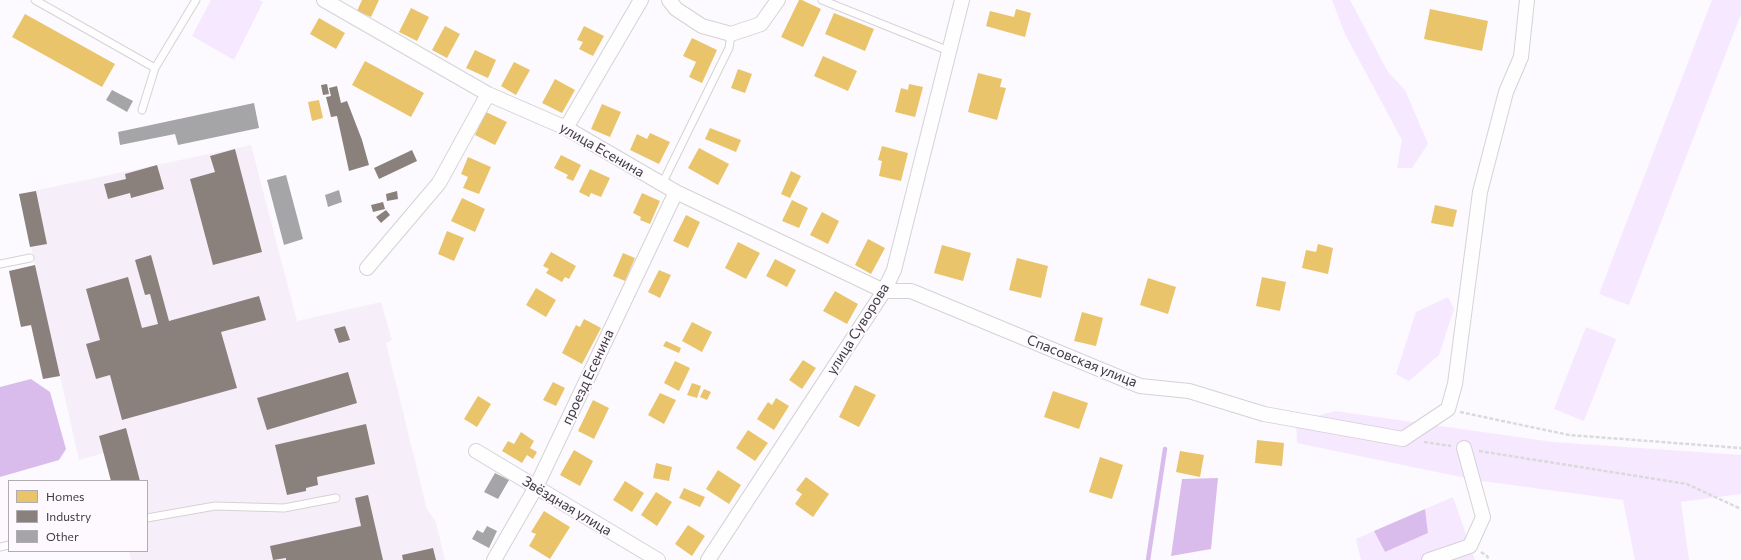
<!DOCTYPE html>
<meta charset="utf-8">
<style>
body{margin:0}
#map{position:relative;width:1741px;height:560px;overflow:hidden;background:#fcfafe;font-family:Commissioner,sans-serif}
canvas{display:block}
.legend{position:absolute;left:8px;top:480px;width:140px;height:72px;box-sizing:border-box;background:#fdf9ff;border:1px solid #b0adb2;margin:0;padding:5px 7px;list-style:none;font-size:12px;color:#3d3b3e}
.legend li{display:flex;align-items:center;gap:8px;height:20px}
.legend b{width:20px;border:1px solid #b0adb2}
</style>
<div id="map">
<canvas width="1741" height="560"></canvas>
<ul class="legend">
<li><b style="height:11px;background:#e9c46a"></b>Homes</li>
<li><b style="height:11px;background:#8a817c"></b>Industry</li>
<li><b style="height:11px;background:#a5a4a7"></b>Other</li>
</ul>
</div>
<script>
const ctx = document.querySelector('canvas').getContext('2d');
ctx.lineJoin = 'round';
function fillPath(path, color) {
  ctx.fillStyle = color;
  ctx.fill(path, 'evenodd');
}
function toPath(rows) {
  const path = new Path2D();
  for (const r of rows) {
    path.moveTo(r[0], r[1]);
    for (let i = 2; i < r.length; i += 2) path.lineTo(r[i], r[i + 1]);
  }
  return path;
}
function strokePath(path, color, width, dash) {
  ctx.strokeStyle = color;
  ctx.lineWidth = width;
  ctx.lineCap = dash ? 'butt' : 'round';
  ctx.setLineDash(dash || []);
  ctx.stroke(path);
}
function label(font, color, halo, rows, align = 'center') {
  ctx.font = font + ' Commissioner,sans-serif';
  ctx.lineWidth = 4;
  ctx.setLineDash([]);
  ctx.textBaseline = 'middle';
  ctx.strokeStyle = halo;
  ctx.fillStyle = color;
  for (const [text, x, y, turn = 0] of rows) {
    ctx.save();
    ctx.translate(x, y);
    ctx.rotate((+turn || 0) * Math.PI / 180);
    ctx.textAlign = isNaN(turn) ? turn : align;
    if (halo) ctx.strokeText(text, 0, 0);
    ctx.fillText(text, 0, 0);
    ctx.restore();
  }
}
fillPath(toPath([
 [251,145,297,321,381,302,392,340,386,343,427,509,436,522,445,560,131,560,129,551,147,551,147,481,111,481,104,453,79,460,60,376,43,379,31,325,21,327,9,271,35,265,19,194]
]), '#f6effa');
fillPath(toPath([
 [211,0,259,0,263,2,234,60,192,36],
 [1332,0,1350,0,1388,72,1405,90,1428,144,1412,168,1397,168,1402,140,1345,34],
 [1712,0,1741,0,1741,14,1629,305,1599,294],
 [1448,297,1454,309,1439,355,1409,381,1396,374,1416,312],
 [1586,327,1616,339,1584,421,1554,409],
 [1335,411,1553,442,1741,455,1741,494,1681,502,1689,560,1635,560,1623,500,1475,480,1297,443,1296,422],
 [1453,497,1475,560,1361,560,1356,539,1374,531,1385,552,1428,533,1425,509]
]), '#f6e8ff');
fillPath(toPath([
 [31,379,50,392,66,449,59,460,0,477,0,387],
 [1218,478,1211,549,1171,556,1182,479],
 [1425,509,1428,533,1385,552,1374,531]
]), '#dabcec');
fillPath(toPath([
 [362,0,379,0,371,17,357,11],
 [799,0,802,0,821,9,803,47,781,37],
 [411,8,429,17,417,41,399,32],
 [1016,9,1031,13,1025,37,986,26,990,11,1014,17],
 [1430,9,1488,21,1482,51,1424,39],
 [834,13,874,29,865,51,825,34],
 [25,14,115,64,102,87,12,37],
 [319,18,345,33,336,49,310,34],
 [445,26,460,34,447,58,432,50],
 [584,26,604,36,593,56,579,49,583,42,577,40],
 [692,38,717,50,702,83,689,77,696,62,683,56],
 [475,50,496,60,488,78,466,68],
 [823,56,857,71,848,91,814,76],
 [365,61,424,93,411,117,352,85],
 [514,62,530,70,516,95,501,86],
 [738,69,752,74,745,93,731,88],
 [978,73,1002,79,1000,87,1006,88,997,120,968,112],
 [555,79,575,90,562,113,542,103],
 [909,84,923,87,915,117,895,112,901,88,908,90],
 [319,100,323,118,312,121,308,102],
 [602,104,621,112,610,137,591,129],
 [486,112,507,122,495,145,475,135],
 [710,128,741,140,736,152,705,139],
 [650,133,670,142,659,164,630,150,637,134,647,139],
 [882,146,908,153,901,181,879,176,882,161,878,160],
 [699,148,729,164,718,185,688,168],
 [561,155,581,165,573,181,566,178,568,175,554,168],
 [468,157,491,167,479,194,463,188,468,177,461,174],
 [590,169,610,178,601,197,591,193,589,197,579,192],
 [791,171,801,176,790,198,781,194],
 [642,193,660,201,650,224,640,220,641,217,633,213],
 [462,198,485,209,475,232,451,221],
 [792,200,808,208,799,228,782,221],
 [1435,205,1457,210,1453,227,1431,223],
 [822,212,839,221,828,244,810,235],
 [686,215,700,222,688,248,673,241],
 [447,231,464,238,454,261,438,254],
 [868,239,885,248,871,274,855,265],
 [738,242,760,253,746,279,725,268],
 [1318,244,1333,248,1328,274,1302,268,1306,250,1316,252],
 [942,245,971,253,963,281,934,273],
 [551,252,576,266,569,279,565,277,562,282,546,273,549,269,543,266],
 [623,253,635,258,625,281,613,276],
 [1017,258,1048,266,1041,298,1009,290],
 [775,259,796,270,787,287,766,276],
 [659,270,671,275,660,298,648,292],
 [1262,277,1286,282,1280,311,1256,306],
 [1148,278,1176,287,1168,314,1140,305],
 [536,288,556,300,546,317,526,305],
 [835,291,858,304,847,324,823,311],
 [1082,312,1103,318,1096,346,1074,341],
 [584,319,601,328,582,364,562,353,576,325,580,327],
 [692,322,712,332,702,352,682,341],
 [666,341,681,348,679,353,663,346],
 [803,360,816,368,802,389,789,380],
 [675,361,690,368,679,391,664,383],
 [553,382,565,388,556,406,543,400],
 [692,383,701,386,697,398,687,395],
 [855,385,876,395,859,427,839,417],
 [704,389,711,392,707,400,700,397],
 [1053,391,1088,403,1079,429,1044,417],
 [660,393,676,400,664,424,648,415],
 [478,396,491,404,477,427,464,419],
 [776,398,789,406,774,430,757,419,768,402,772,405],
 [593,400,609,408,594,439,578,431],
 [748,430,768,443,755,461,736,448],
 [521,432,534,441,530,448,537,452,533,459,527,455,522,463,502,451,508,441,514,444],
 [1257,440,1284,443,1282,466,1255,463],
 [574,450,593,461,580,486,560,475],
 [1180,451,1204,455,1200,477,1176,472],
 [1100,457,1123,465,1112,499,1089,492],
 [656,463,672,467,669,481,653,478],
 [718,470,741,485,729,504,706,489],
 [806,477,829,494,813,517,795,504,802,494,796,490],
 [625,481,644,493,632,512,613,500],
 [684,488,705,497,700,507,679,498],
 [656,492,672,502,657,526,641,515],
 [544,511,570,527,550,559,529,546,536,534,531,532],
 [688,525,705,536,692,556,675,544]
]), '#e9c46a');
fillPath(toPath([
 [327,84,329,94,323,95,321,85],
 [337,86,341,103,347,101,362,140,369,165,349,171,337,116,331,117,326,97,331,96,329,88],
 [235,149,262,252,213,265,190,179,215,172,210,156],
 [412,150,417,161,379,179,374,168],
 [157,165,164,189,131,198,130,193,108,199,104,184,126,179,125,174],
 [36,191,47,244,30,247,19,194],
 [397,191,398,199,387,201,386,194],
 [383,202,385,209,373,212,371,205],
 [386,210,390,215,381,223,376,217],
 [151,255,169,321,259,296,266,320,221,332,237,388,122,420,110,375,96,379,86,344,100,340,86,289,128,277,142,328,158,324,150,294,145,295,135,260],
 [35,265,60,376,43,379,31,325,21,327,9,271],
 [345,326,350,340,339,343,334,329],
 [348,372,357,403,267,430,257,398],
 [366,424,375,464,317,477,318,485,306,488,306,491,287,495,275,445],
 [126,428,140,481,111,481,99,436],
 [368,495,383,560,286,560,286,558,273,560,270,546,361,526,355,498],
 [433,548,436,560,403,560,402,555]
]), '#8a817c');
strokePath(toPath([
 [1148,560,1165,449]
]), '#dabcec', 4.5);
fillPath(toPath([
 [112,90,133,101,127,112,106,100],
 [254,103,259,128,178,145,175,134,120,145,118,132],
 [286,175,303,239,284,245,267,180],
 [339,190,342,202,328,207,325,195],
 [495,473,509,480,498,499,484,492],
 [487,526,497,531,489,548,472,539,477,530,483,533]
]), '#a5a4a7');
const lane = toPath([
 [35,0,155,68],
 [822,0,949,51],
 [142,110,155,68,196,0],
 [662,184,729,48,731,34],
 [0,264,30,258],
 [147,518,215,506,284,508,336,498],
 [0,547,9,545]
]);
const street = toPath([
 [324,0,488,94,566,128,676,192,884,291,911,291,1140,386,1189,391,1264,414,1403,439,1448,409,1455,384,1480,192,1506,92,1521,57,1527,0],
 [669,0,676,9,702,26,731,34,761,24,778,0],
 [566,128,641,0],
 [367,268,439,183,488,94],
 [476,451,658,560],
 [494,560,536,487,676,192],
 [708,560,884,291,894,270,962,0],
 [1429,560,1470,546,1483,517,1464,448]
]);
strokePath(lane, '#d4d2d5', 9);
strokePath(street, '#d4d2d5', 16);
strokePath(toPath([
 [1460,412,1569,435,1741,448],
 [1424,442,1451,446],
 [1479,451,1687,484,1741,509],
 [1481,552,1487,556,1489,560]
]), '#dbdadb', 2.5, [4, 2]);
strokePath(lane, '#fffeff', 7);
strokePath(street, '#fffeff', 14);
label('14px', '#3d3b3e', '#fdf9ff', [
 ["улица Есенина",602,150,30],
 ["улица Суворова",858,329,-58],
 ["Спасовская улица",1082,361,22],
 ["проезд Есенина",588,377,-65],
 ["Звёздная улица",567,506,31]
]);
</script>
